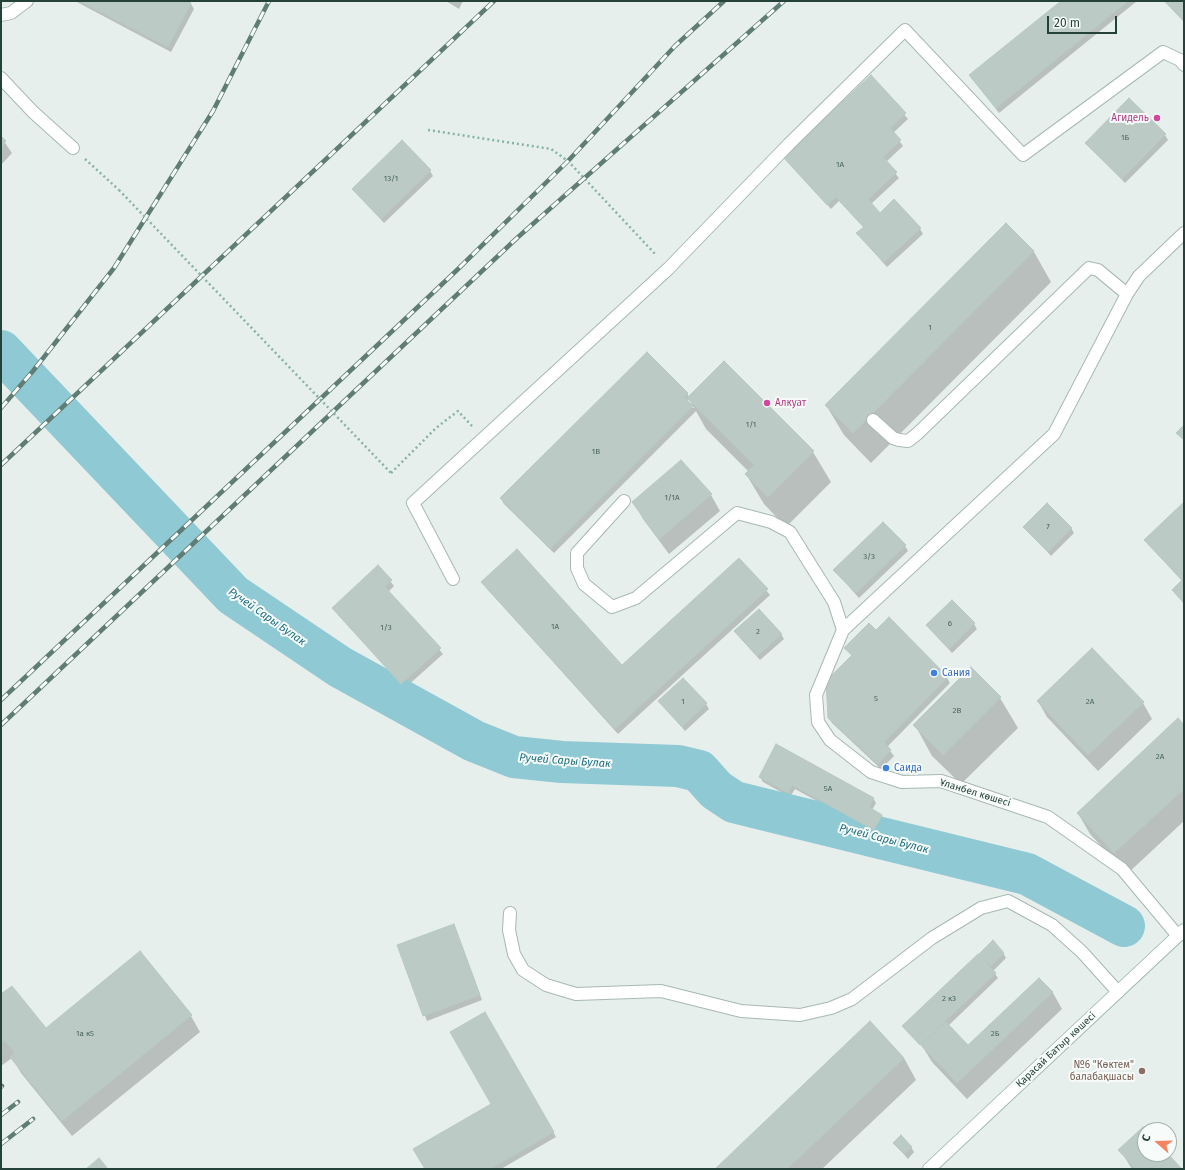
<!DOCTYPE html>
<meta charset="utf-8">
<style>
body{margin:0}
#map{position:relative;width:1185px;height:1170px;overflow:hidden;background:#e6efeb;font-family:"Fira Sans",sans-serif}
canvas{display:block}
.frame{position:absolute;inset:0;border:2px solid #24423a;pointer-events:none}
.north{position:absolute;left:1137px;top:1122px;width:40px;height:40px;box-sizing:border-box;background:#f7fbf9;border:1px solid #a3b1ad;border-radius:50%;rotate:290deg;font-size:11px;font-weight:700;line-height:16px;text-align:center;color:#24423a}
.north::after{content:'';display:block;margin:auto;width:14px;height:18px;background:#f4845f;clip-path:polygon(50% 0,100% 100%,50% 72%,0 100%)}
.scale{position:absolute;left:1047px;top:16px;width:70px;height:18px;box-sizing:border-box;border:2px solid #24423a;border-top:0;padding-left:5px;font-size:12px;line-height:14px;white-space:nowrap;color:#24423a;-webkit-text-stroke:3px #f7fbf9;paint-order:stroke}
</style>
<div id="map">
<canvas width="1185" height="1170"></canvas>
<div class="frame"></div>
<div class="north">С</div>
<div class="scale">20 m</div>
</div>
<script>
const ctx = document.querySelector('canvas').getContext('2d');
ctx.lineJoin = 'round';
function fillPath(path, color) {
  ctx.fillStyle = color;
  ctx.fill(path, 'evenodd');
}
function toPath(rows) {
  const path = new Path2D();
  for (const r of rows) {
    path.moveTo(r[0], r[1]);
    for (let i = 2; i < r.length; i += 2) path.lineTo(r[i], r[i + 1]);
  }
  return path;
}
function strokePath(path, color, width, dash) {
  ctx.strokeStyle = color;
  ctx.lineWidth = width;
  ctx.lineCap = dash ? 'butt' : 'round';
  ctx.setLineDash(dash || []);
  ctx.stroke(path);
}
function label(font, color, halo, rows, align = 'center') {
  ctx.font = font + ' "Fira Sans",sans-serif';
  ctx.lineWidth = 4;
  ctx.setLineDash([]);
  ctx.textBaseline = 'middle';
  ctx.strokeStyle = halo;
  ctx.fillStyle = color;
  for (const [text, x, y, turn = 0] of rows) {
    ctx.save();
    ctx.translate(x, y);
    ctx.rotate((+turn || 0) * Math.PI / 180);
    ctx.textAlign = isNaN(turn) ? turn : align;
    if (halo) ctx.strokeText(text, 0, 0);
    ctx.fillText(text, 0, 0);
    ctx.restore();
  }
}
fillPath(toPath([
 [75,1,185,1,191,4,194,9,171,52],
 [446,1,463,1,459,9],
 [1062,1,1137,1,999,113,970,76],
 [1164,1,1184,1,1184,22],
 [871,77,908,119,893,133,903,146,886,162,899,178,871,204,880,214,920,229,923,234,887,267,861,238,858,233,864,228,839,201,831,209,784,157],
 [1165,135,1168,140,1125,183,1086,143],
 [1,137,12,153,1,165],
 [430,171,433,176,384,223,353,189],
 [1006,224,1034,252,1051,282,871,463,844,435,826,405],
 [724,362,813,452,831,482,786,527,764,504,746,474,749,472,706,429,696,411,554,553,504,504,501,499,687,393,689,397],
 [689,399,694,408,693,408,687,402],
 [711,495,720,511,669,554,643,519,634,503],
 [1184,503,1184,604,1173,590,1182,581,1145,540],
 [1025,527,1071,528,1074,533,1051,556],
 [905,546,908,551,859,598,834,570],
 [739,559,770,595,618,734,482,583,622,666],
 [378,566,394,586,388,592,443,654,405,688,333,608],
 [974,624,977,629,952,653,927,626],
 [735,632,781,634,784,639,760,660],
 [876,632,947,678,950,683,887,747,894,756,881,769,832,723,829,718,852,656,845,648],
 [1000,698,1018,728,961,784,932,756,915,725],
 [660,701,706,704,709,709,685,731],
 [1038,701,1143,703,1152,719,1098,771,1047,717],
 [1184,727,1184,821,1127,874,1090,834,1078,813],
 [760,777,873,798,876,803,872,810,882,816,885,821,877,834,795,789,790,797,763,782],
 [454,925,482,1000,427,1021,398,946],
 [1003,953,1006,958,993,971,998,978,948,1026,968,1047,1039,979,1053,993,1062,1009,967,1099,932,1062,924,1049,903,1026,985,962,980,954],
 [1,996,46,1029,191,1016,200,1032,72,1136,21,1073,12,1058,1,1066],
 [485,1013,556,1137,501,1169,426,1169,493,1105],
 [904,1058,916,1080,822,1169,717,1169],
 [1145,1131,1145,1154,1166,1154,1180,1169,1132,1169,1120,1150],
 [894,1143,911,1147,914,1152,908,1159]
]), '#0003');
strokePath(toPath([
 [1,351,233,595,340,667,474,741,514,757,562,762,678,766,699,771,716,790,734,802,1027,874,1124,926]
]), '#8ec9d4', 42);
const building = toPath([
 [79,1,187,1,191,3,168,47,79,1],
 [1061,1,1128,1,996,108,969,75,1061,1],
 [1165,1,1184,1,1184,21,1165,1],
 [871,75,906,113,890,128,901,140,883,157,897,172,868,199,880,213,894,199,921,228,884,262,856,233,864,227,836,197,827,205,783,157,871,75],
 [1129,98,1166,134,1122,179,1085,143,1129,98],
 [1,136,6,141,1,147,1,136],
 [402,140,431,170,381,219,352,189,402,140],
 [1006,223,1034,251,853,433,825,405,1006,223],
 [647,352,688,393,684,397,693,406,550,549,500,498,647,352],
 [724,361,814,451,768,497,745,474,754,465,687,398,724,361],
 [1184,425,1184,440,1176,433,1184,425],
 [681,460,712,494,659,539,632,502,681,460],
 [1184,502,1184,603,1172,590,1182,580,1144,540,1184,502],
 [1047,503,1072,528,1048,552,1023,527,1047,503],
 [883,522,906,545,856,593,833,570,883,522],
 [517,549,622,665,739,558,768,589,615,729,481,582,517,549],
 [378,565,392,580,385,587,441,648,401,684,332,608,378,565],
 [952,600,975,623,949,649,926,625,952,600],
 [759,609,782,634,757,656,734,631,759,609],
 [889,617,948,677,884,742,891,750,878,764,828,718,826,681,852,655,844,648,869,623,876,630,889,617],
 [1092,648,1144,702,1088,755,1037,701,1092,648],
 [971,667,1001,697,943,755,913,725,971,667],
 [683,678,707,703,682,727,658,701,683,678],
 [1178,718,1184,725,1184,789,1114,853,1077,813,1178,718],
 [776,744,874,798,869,807,882,815,874,830,792,785,788,793,759,777,776,744],
 [454,924,480,995,423,1016,397,945,454,924],
 [993,940,1004,953,991,966,979,954,993,940],
 [140,951,192,1015,62,1121,10,1057,15,1053,4,1040,1,1043,1,994,12,986,46,1028,140,951],
 [978,954,996,973,920,1045,902,1026,978,954],
 [1039,978,1053,992,957,1083,921,1045,946,1022,968,1045,1039,978],
 [485,1012,554,1132,490,1169,425,1169,413,1149,491,1104,450,1032,485,1012],
 [870,1021,904,1058,787,1169,715,1169,870,1021],
 [1143,1127,1145,1130,1145,1154,1168,1154,1182,1169,1136,1169,1118,1150,1143,1127],
 [901,1135,912,1147,904,1154,893,1143,901,1135],
 [99,1158,108,1169,86,1169,99,1158]
]);
fillPath(building, '#bbcac4');
strokePath(building, '#b8c9c2', 1);
const lane = toPath([
 [1,15,11,13,27,1],
 [1,78,33,112,73,148],
 [873,420,893,438,899,440,908,441,917,434,1089,268,1098,270,1127,294],
 [624,501,577,553,577,568,584,584,612,607,636,598,737,513,771,522,790,532,834,602,843,630],
 [453,579,413,503,668,269,789,144,905,30,1023,155,1163,52,1180,60,1184,65],
 [510,913,509,930,514,954,523,970,546,985,576,994,661,991,741,1011,800,1015,831,1008,852,999,932,938,981,908,1008,901,1052,925,1082,952,1118,992],
 [1178,936,1122,869,1048,817,941,781,902,782,871,772,830,740,818,722,816,695,843,630,1054,434,1127,294,1139,276,1184,233]
]);
const secondary = toPath([
 [929,1169,1184,930]
]);
strokePath(lane, '#a8b8b2', 14);
strokePath(secondary, '#a4bbb3', 14);
strokePath(toPath([
 [428,130,551,149,568,161,656,255],
 [85,159,119,190],
 [391,473,436,428,458,411,472,426]
]), '#86b3a5', 2.5, [2, 3]);
strokePath(lane, '#fff', 12);
strokePath(secondary, '#fff', 12);
const rail = toPath([
 [1,408,33,371,114,268,213,111,269,1],
 [1,465,494,1],
 [1,700,456,271,568,161,675,46,724,1],
 [1,725,517,238,784,1],
 [1,1087,2,1086],
 [1,1115,18,1102],
 [1,1144,33,1119]
]);
strokePath(rail, '#5f7d75', 4.5);
strokePath(rail, '#f7fbf9', 3, [9]);
strokePath(toPath([
 [119,190,391,473]
]), '#86b3a5', 2.5, [2, 3]);
for (const [x, y, r, color] of [
 [1157,118,4,"#d1479c"],
 [767,403,4,"#d1479c"],
 [934,673,4,"#3f7fe0"],
 [886,768,4,"#3f7fe0"],
 [1142,1071,4,"#8d6e63"]
]) {
  const dot = new Path2D();
  dot.arc(x, y, r, 0, 2 * Math.PI);
  ctx.fillStyle = color;
  ctx.fill(dot);
  strokePath(dot, '#f7fbf9', 1.5);
}
label('8px', '#4a645c', null, [
 ["1Б",1125,138],
 ["1А",840,165],
 ["13/1",391,179],
 ["1",930,328],
 ["1/1",751,425],
 ["1В",596,452],
 ["1/1А",672,498],
 ["7",1048,527],
 ["3/3",869,557],
 ["6",950,624],
 ["1А",555,627],
 ["1/3",386,628],
 ["2",758,632],
 ["5",876,699],
 ["1",683,702],
 ["2А",1090,702],
 ["2В",957,711],
 ["2А",1160,757],
 ["5А",828,789],
 ["2 к3",949,999],
 ["1а к5",85,1034],
 ["2Б",995,1034]
]);
label('10px', '#b23c85', '#f7fbf9', [
 ["Агидель",1149,118],
 ["Алкуат",775,403,"left"]
], 'right');
label('10px', '#366cbe', '#f7fbf9', [
 ["Сания",942,673],
 ["Саида",894,768]
], 'left');
label('10px', '#24423a', '#f7fbf9', [
 ["Ұланбел көшесі",975,793,17],
 ["Қарасай Батыр көшесі",1056,1050,-43]
]);
label('10px', '#785e54', '#f7fbf9', [
 ["№6 \"Көктем\"",1134,1065],
 ["балабақшасы",1134,1077]
], 'right');
label('italic 11px', '#1c6f80', '#f7fbf9', [
 ["Ручей Сары Булак",267,617,35],
 ["Ручей Сары Булак",565,761,4],
 ["Ручей Сары Булак",884,839,14]
]);
</script>
